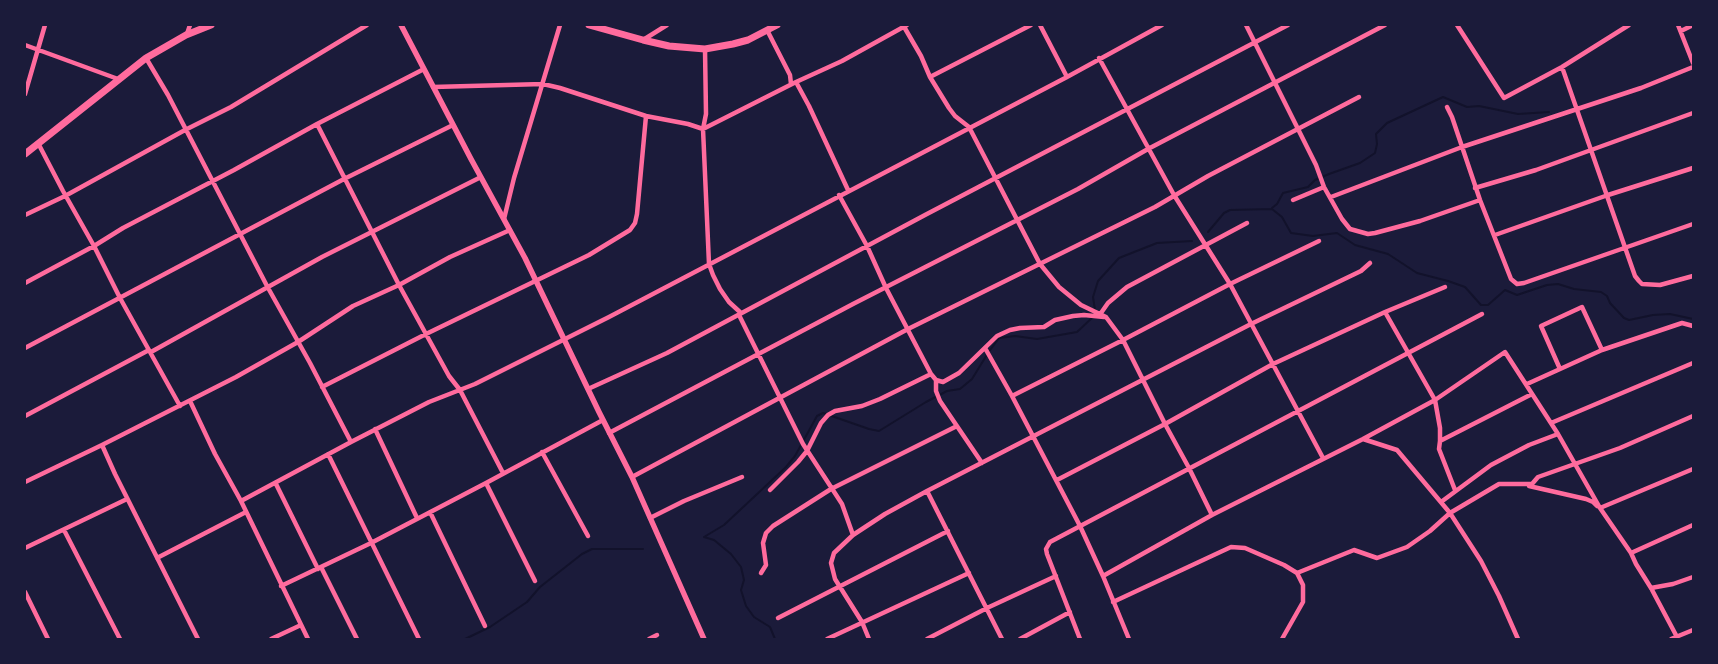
<!DOCTYPE html>
<style>
body{margin:0}
#map{position:relative;width:1718px;height:664px;overflow:hidden;background:#1b1b3a;font-family:"DM Sans",sans-serif}
canvas{display:block}
.frame{position:absolute;inset:0;border:26px solid #1b1b3a;pointer-events:none}
</style>
<div id="map">
<canvas width="1718" height="664"></canvas>
<div class="frame"></div>
</div>
<script>
const ctx = document.querySelector('canvas').getContext('2d');
ctx.lineJoin = 'round';
function toPath(rows) {
  const path = new Path2D();
  for (const r of rows) {
    path.moveTo(r[0], r[1]);
    for (let i = 2; i < r.length; i += 2) path.lineTo(r[i], r[i + 1]);
  }
  return path;
}
function strokePath(path, color, width, dash) {
  ctx.strokeStyle = color;
  ctx.lineWidth = width;
  ctx.lineCap = dash ? 'butt' : 'round';
  ctx.setLineDash(dash || []);
  ctx.stroke(path);
}
strokePath(toPath([
 [1272,208,1277,204,1283,193,1308,187,1315,180,1329,174,1360,163,1375,153,1377,144,1376,134,1387,123,1443,97,1467,107,1479,106,1518,114,1549,112],
 [1208,232,1224,213,1230,210,1272,209,1282,217,1291,233,1313,236,1337,233,1355,245,1388,254,1417,273,1448,281,1465,287,1481,305,1488,305,1505,290,1517,295,1547,285,1558,284,1574,289,1601,292,1607,296,1610,303,1624,318,1629,320,1653,315,1670,314,1693,319],
 [1095,310,1093,297,1098,281,1119,258,1157,243,1192,241],
 [704,537,724,525,786,467,795,456,817,416,823,413,869,429,879,431,926,402,947,391,960,389,972,379,988,353,999,338,1015,336,1037,339,1077,332,1093,317],
 [704,537,714,540,731,554,741,567,744,580,741,590,746,606,754,617,770,627,775,639],
 [465,639,490,627,527,602,540,587,582,554,592,549,643,549]
]), '#12122b', 2);
strokePath(toPath([
 [903,25,921,56,930,77,949,108,955,116,969,127,1040,264,1059,287,1081,305,1106,317,1123,340,1165,424,1189,468,1212,515],
 [1040,25,1067,77],
 [1246,25,1316,165,1324,187,1342,219,1350,229,1368,234,1375,233,1420,221,1480,200],
 [1457,25,1504,98,1562,67,1629,25],
 [1678,25,1693,63],
 [767,30,790,75,791,84],
 [1681,31,1693,25],
 [187,34,190,25],
 [643,40,667,25],
 [25,45,118,79],
 [705,49,706,114,703,129,709,264,713,275,720,289,729,302,741,313],
 [146,58,168,95,267,286,310,363,351,442],
 [1099,58,1174,195,1230,284,1323,458],
 [1562,67,1635,276,1639,281,1642,284,1660,285,1693,276],
 [930,77,1031,25],
 [796,82,809,106,848,190],
 [433,87,543,84,560,88,646,116,688,124,703,129,796,82,842,61,907,25],
 [25,94,45,25],
 [1447,107,1452,117,1480,200,1511,279,1517,284,1524,283,1693,224],
 [317,124,399,285,449,376,460,390,503,473],
 [38,143,63,191,94,246,120,298,180,406],
 [1475,188,1536,170,1693,113],
 [839,195,867,246,886,288,931,374,936,380,943,382,959,373,997,336,1010,330,1020,328,1044,327,1055,320,1073,316,1084,315,1104,317],
 [1331,197,1462,147,1641,88,1693,67],
 [1293,200,1324,187],
 [25,215,65,196,185,130,231,107,367,25],
 [504,219,514,178,560,25],
 [1495,235,1608,195,1693,168],
 [25,283,94,246,123,228,234,170,317,124,424,69],
 [1385,312,1435,400,1440,428,1440,441,1439,449,1455,490],
 [1101,313,1108,303,1127,287,1247,223],
 [739,315,803,444,842,504,853,535],
 [25,348,344,179,453,125],
 [985,348,1012,396,1080,526,1103,576,1129,639],
 [151,352,322,257,481,177],
 [1560,369,1541,326,1582,307,1602,350],
 [936,380,936,391,940,401,982,463],
 [1527,384,1602,350,1682,323,1693,326],
 [322,387,426,334,589,255,630,230,635,223,637,214,646,116],
 [588,389,667,353,925,215,1288,25],
 [1012,396,1123,340,1230,284,1319,241],
 [190,401,215,454,241,501,308,639],
 [25,416,149,350],
 [1551,423,1693,363],
 [375,429,417,518],
 [609,433,853,304,1078,189,1148,149,1385,25],
 [1363,439,1397,450,1450,513,1481,561,1499,596,1518,639],
 [1440,441,1532,394],
 [102,445,115,474,198,639],
 [542,452,588,536],
 [328,454,419,639],
 [632,477,908,329,1155,207,1208,176,1359,97],
 [1057,480,1165,424,1273,364,1385,312,1445,287],
 [25,482,102,445,236,377,298,342,353,306,399,285,450,257,510,230],
 [486,483,535,581],
 [276,484,318,569],
 [1529,486,1586,499,1593,502,1597,506],
 [770,490,798,462,807,451,821,423,828,415,835,411,862,406,880,399,931,374],
 [927,491,1002,639],
 [241,501,351,442,429,402,475,384,609,317,1067,77,1162,25],
 [1441,502,1491,465,1529,445,1558,434],
 [1600,508,1693,469],
 [430,512,485,626],
 [650,518,684,501,742,477],
 [64,530,120,639],
 [25,548,127,499],
 [1631,553,1693,525],
 [157,558,246,512],
 [321,567,357,639],
 [761,573,766,565,763,543,766,533,773,526,831,489,957,426],
 [1103,576,1212,515,1363,439,1435,400,1505,352,1558,434,1600,508,1631,553,1636,564,1651,588,1677,637],
 [281,586,371,543,486,483,603,420],
 [1651,588,1673,584,1693,577],
 [25,592,48,639],
 [1113,602,1231,547,1245,548,1284,565,1297,573,1354,550,1377,558,1407,547,1430,531,1450,513,1499,484,1532,484,1538,477,1620,448,1693,416],
 [778,618,948,531],
 [271,639,301,625],
 [649,639,657,635],
 [827,639,969,573],
 [869,639,862,622,835,579,831,563,834,553,853,535,885,514,927,491,1251,324,1361,271,1370,263],
 [927,639,987,608,1056,576],
 [1020,639,1070,612],
 [1080,639,1047,554,1046,549,1050,542,1482,314],
 [1282,639,1303,602,1303,585,1297,573],
 [1671,639,1693,630]
]), '#ff6b9d', 4.5);
strokePath(toPath([
 [401,25,471,159,525,258,599,412,632,477,704,639]
]), '#ff6b9d', 5.5);
strokePath(toPath([
 [589,25,643,40,669,46,705,49,733,44,748,40,777,25],
 [25,154,146,58,186,35,211,25]
]), '#ff6b9d', 7);
</script>
